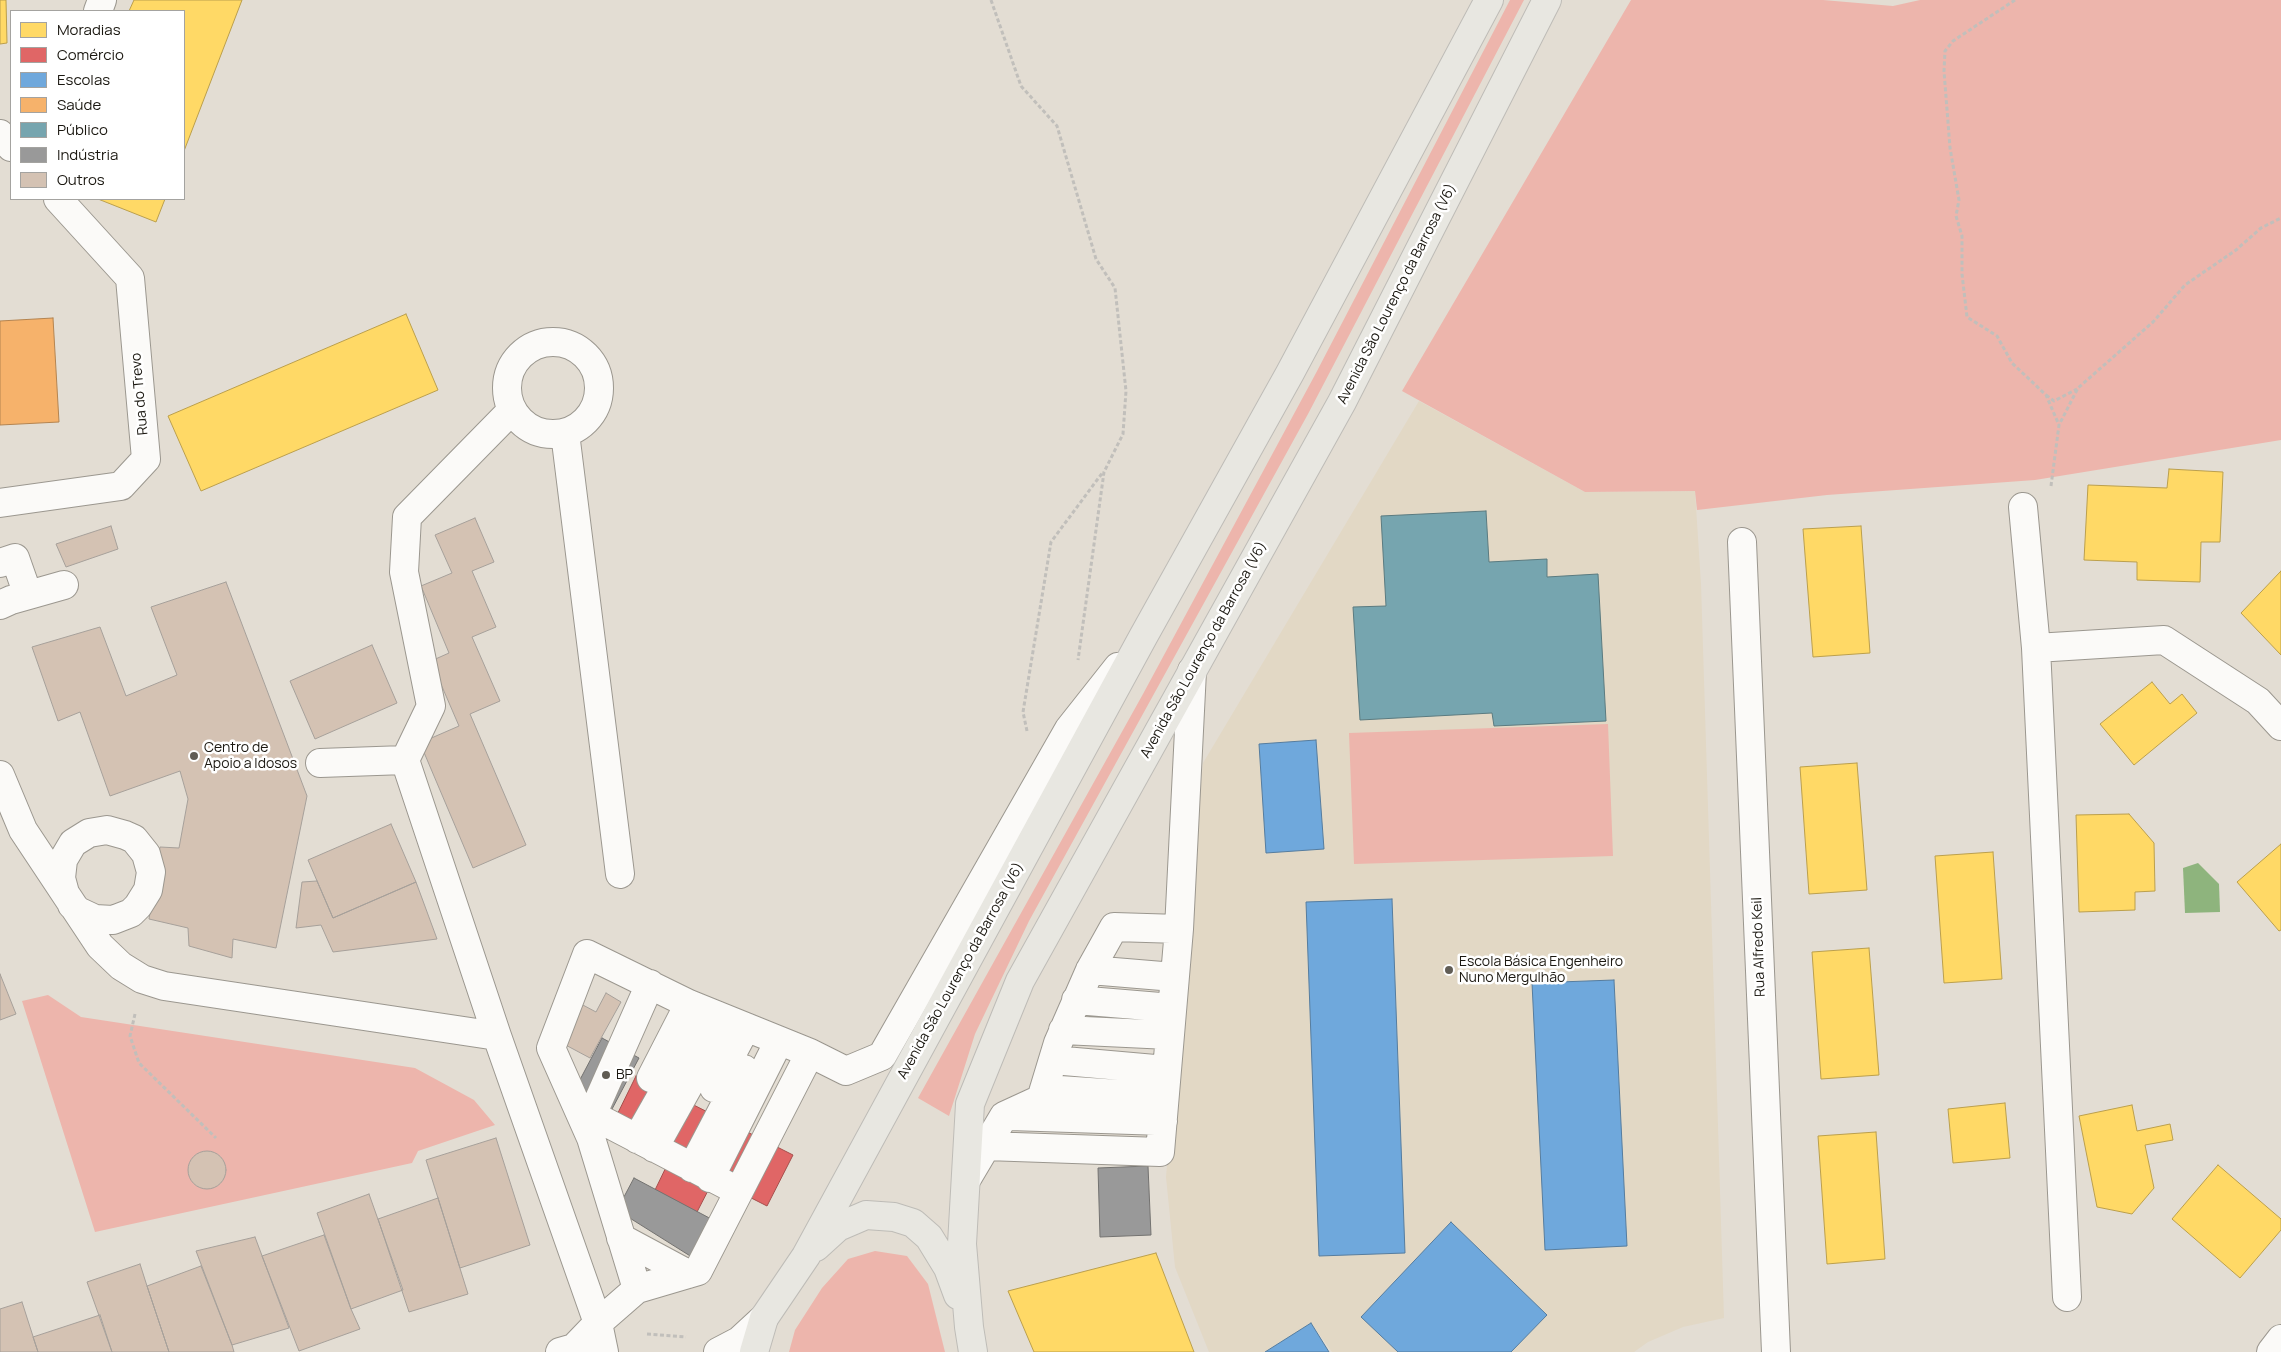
<!DOCTYPE html>
<meta charset="utf-8">
<style>
body{margin:0}
#map{position:relative;width:2281px;height:1352px;overflow:hidden;background:#e3ddd3;font-family:Manrope,sans-serif}
canvas{display:block}
.legend{position:absolute;left:10px;top:10px;width:175px;height:190px;box-sizing:border-box;background:#fff;border:1px solid #a4a3a0;margin:0;padding:6px 9px;list-style:none;font-size:15px;color:#1b1811}
.legend li{display:flex;align-items:center;gap:10px;height:25px}
.legend b{width:25px;border:1px solid #a4a3a0}
</style>
<div id="map">
<canvas width="2281" height="1352"></canvas>
<ul class="legend">
<li><b style="height:14px;background:#ffd966"></b>Moradias</li>
<li><b style="height:14px;background:#e06666"></b>Comércio</li>
<li><b style="height:14px;background:#6fa8dc"></b>Escolas</li>
<li><b style="height:14px;background:#f6b26b"></b>Saúde</li>
<li><b style="height:14px;background:#76a5af"></b>Público</li>
<li><b style="height:14px;background:#999"></b>Indústria</li>
<li><b style="height:14px;background:#d4c2b3"></b>Outros</li>
</ul>
</div>
<script>
const ctx = document.querySelector('canvas').getContext('2d');
ctx.lineJoin = 'round';
function fillPath(path, color) {
  ctx.fillStyle = color;
  ctx.fill(path, 'evenodd');
}
function toPath(rows) {
  const path = new Path2D();
  for (const r of rows) {
    if (r.length === 3) {
      path.moveTo(r[0] + r[2], r[1]);
      path.arc(r[0], r[1], r[2], 0, 2 * Math.PI);
      continue;
    }
    path.moveTo(r[0], r[1]);
    for (let i = 2; i < r.length; i += 2) path.lineTo(r[i], r[i + 1]);
  }
  return path;
}
function strokePath(path, color, width, dash) {
  ctx.strokeStyle = color;
  ctx.lineWidth = width;
  ctx.lineCap = dash ? 'butt' : 'round';
  ctx.setLineDash(dash || []);
  ctx.stroke(path);
}
function label(font, color, halo, rows, align = 'center') {
  ctx.font = font + ' Manrope,sans-serif';
  ctx.lineWidth = 5;
  ctx.setLineDash([]);
  ctx.textBaseline = 'middle';
  ctx.strokeStyle = halo;
  ctx.fillStyle = color;
  for (const [text, x, y, turn = 0] of rows) {
    ctx.save();
    ctx.translate(x, y);
    ctx.rotate((+turn || 0) * Math.PI / 180);
    ctx.textAlign = isNaN(turn) ? turn : align;
    if (halo) ctx.strokeText(text, 0, 0);
    ctx.fillText(text, 0, 0);
    ctx.restore();
  }
}
fillPath(toPath([
 [1419,401,1585,492,1695,491,1701,584,1724,1318,1683,1327,1648,1342,1634,1352,1332,1352,1311,1323,1265,1352,1209,1352,1175,1267,1166,1177,1203,763]
]), '#e2d8c5');
fillPath(toPath([
 [1510,0,1524,0,1308,414,1029,921,975,1034,949,1116,918,1098,1143,694,1316,373],
 [1631,0,1823,0,1893,6,1920,0,2281,0,2281,440,2035,480,1827,495,1697,510,1695,491,1585,492,1402,391],
 [1608,724,1613,856,1354,864,1349,733],
 [48,995,81,1017,415,1068,474,1100,495,1125,418,1151,412,1163,95,1232,22,1001],
 [875,1251,907,1256,928,1284,945,1352,789,1352,795,1330,822,1288,848,1259]
]), '#edb5ac');
fillPath(toPath([
 [2198,863,2219,884,2220,912,2185,913,2183,868]
]), '#8eb47d');
const homes = toPath([
 [0,0,6,0,7,43,0,44,0,0],
 [134,0,242,0,184,151,184,11,129,11,134,0],
 [98,199,165,199,156,222,98,199],
 [406,314,438,390,201,491,168,416,406,314],
 [2169,469,2223,472,2220,542,2201,542,2200,582,2137,580,2137,562,2084,560,2088,485,2167,488,2169,469],
 [1861,526,1870,653,1813,657,1803,529,1861,526],
 [2281,571,2281,655,2241,613,2281,571],
 [2152,682,2170,704,2182,694,2197,713,2134,765,2100,724,2152,682],
 [1857,763,1867,890,1809,894,1800,767,1857,763],
 [2129,814,2154,843,2155,891,2135,892,2135,910,2079,912,2076,815,2129,814],
 [2281,844,2281,930,2279,931,2237,882,2281,844],
 [1993,852,2002,979,1944,983,1935,856,1993,852],
 [1869,948,1879,1075,1821,1079,1812,952,1869,948],
 [2005,1103,2010,1158,1953,1163,1948,1109,2005,1103],
 [2132,1105,2137,1131,2170,1124,2173,1140,2145,1145,2154,1188,2132,1214,2097,1207,2079,1116,2132,1105],
 [1876,1132,1885,1259,1827,1264,1818,1136,1876,1132],
 [2218,1165,2281,1219,2281,1230,2240,1278,2172,1219,2218,1165],
 [1156,1253,1194,1352,1034,1352,1008,1291,1156,1253]
]);
fillPath(homes, '#ffd966');
strokePath(homes, '#bb9f4c', 1);
const shops = toPath([
 [636,1076,793,1155,767,1206,714,1179,697,1212,655,1190,670,1159,612,1125,636,1076]
]);
fillPath(shops, '#e06666');
strokePath(shops, '#a54f4c', 1);
const schools = toPath([
 [1316,740,1324,849,1266,853,1259,744,1316,740],
 [1392,899,1405,1253,1319,1256,1306,902,1392,899],
 [1614,980,1627,1246,1545,1250,1532,983,1614,980],
 [1451,1222,1547,1315,1511,1352,1398,1352,1361,1317,1451,1222],
 [1311,1323,1329,1352,1265,1352,1311,1323]
]);
fillPath(schools, '#6fa8dc');
strokePath(schools, '#567d9f', 1);
const health = toPath([
 [53,318,59,422,0,425,0,321,53,318]
]);
fillPath(health, '#f6b26b');
strokePath(health, '#b48450', 1);
const public = toPath([
 [1486,511,1489,562,1547,559,1547,577,1598,574,1606,721,1494,726,1492,713,1360,720,1353,607,1386,606,1381,516,1486,511]
]);
fillPath(public, '#76a5af');
strokePath(public, '#5b7b80', 1);
const industry = toPath([
 [602,1038,639,1058,611,1111,574,1091,602,1038],
 [1148,1166,1151,1235,1100,1237,1098,1168,1148,1166],
 [634,1178,715,1221,695,1259,617,1210,634,1178]
]);
fillPath(industry, '#999');
strokePath(industry, '#737270', 1);
const building = toPath([
 [475,518,494,562,472,571,496,627,472,637,500,701,470,714,526,845,473,868,420,743,459,726,431,661,449,653,421,586,452,573,435,535,475,518],
 [111,526,118,549,66,567,56,544,111,526],
 [226,582,307,796,276,948,233,939,232,958,189,946,188,928,149,919,160,847,179,848,188,799,180,771,110,796,80,712,58,721,32,647,100,627,126,696,177,675,151,607,226,582],
 [372,645,397,703,315,739,290,681,372,645],
 [391,824,416,882,333,918,308,860,391,824],
 [317,881,333,918,416,882,437,939,333,952,321,925,296,928,302,882,317,881],
 [0,974,16,1014,0,1020,0,974],
 [606,993,621,1002,590,1058,560,1042,581,1004,596,1012,606,993],
 [496,1138,530,1245,460,1268,426,1160,496,1138],
 [207,1170,19],
 [369,1194,403,1290,351,1309,317,1213,369,1194],
 [438,1198,468,1294,409,1312,378,1219,438,1198],
 [324,1235,351,1309,360,1329,299,1351,262,1256,324,1235],
 [255,1237,289,1328,232,1345,196,1251,255,1237],
 [140,1264,147,1286,169,1352,112,1352,87,1282,140,1264],
 [201,1266,232,1345,234,1352,169,1352,147,1286,201,1266],
 [22,1302,38,1352,0,1352,0,1309,22,1302],
 [100,1315,112,1352,38,1352,33,1337,100,1315]
]);
fillPath(building, '#d4c2b3');
strokePath(building, '#a6a09a', 1);
const minor = toPath([
 [98,11,102,0],
 [0,134,11,147],
 [553,388,46],
 [565,433,620,874],
 [0,503,121,486,146,459,130,278,58,199],
 [2023,507,2036,648,2067,1297],
 [1742,542,1776,1352],
 [0,563,15,558,28,595],
 [0,605,11,600,64,585],
 [2036,648,2164,640,2258,701,2281,726],
 [405,760,431,706,404,572,407,517,512,410],
 [320,763,405,760,497,1036],
 [0,775,23,830,100,946,121,966,142,979,164,986,497,1036,598,1323,604,1352],
 [65,893,61,878,63,860,73,843,89,833,107,830,125,835,134,839,146,854,151,872,148,890,138,906,131,913,113,920,95,919,78,911,72,905],
 [1090,970,1174,977],
 [650,984,592,1115,738,1191],
 [1076,1000,1172,1008],
 [1063,1030,1169,1035],
 [1053,1060,1166,1070],
 [651,1078,689,1004],
 [714,1088,746,1027],
 [1044,1089,1164,1097],
 [1010,1116,1163,1121],
 [637,1139,709,1012],
 [986,1146,1160,1152,1179,929],
 [654,1148,726,1019],
 [692,1168,744,1069],
 [710,1178,779,1041],
 [966,1180,1004,1116,1041,1099,1058,1043,1090,970,1114,927,1179,929,1192,671],
 [621,1238,688,1274],
 [637,1289,591,1138,551,1048,587,954,689,1004,810,1053,846,1071,882,1056,1069,729,1118,667],
 [560,1352,574,1348,598,1323,637,1289,698,1271,810,1053],
 [718,1352,739,1341,764,1318],
 [2271,1352,2281,1339]
]);
const major = toPath([
 [816,1247,838,1227,866,1215,894,1217,913,1223,929,1237,948,1268,958,1295],
 [754,1352,764,1318,806,1256,1143,637,1290,373,1489,0],
 [973,1352,969,1327,962,1244,970,1104,1020,981,1342,402,1547,0]
]);
strokePath(minor, '#9b978f', 30);
strokePath(major, '#bebcb7', 30);
strokePath(toPath([
 [991,0,1021,86,1057,126,1096,259,1115,288,1126,391,1123,434,1104,472,1078,660],
 [2015,0,1953,41,1945,51,1944,71,1950,148,1959,200,1956,216,1962,236,1962,274,1967,317,1997,336,2012,363,2046,395,2059,425],
 [2046,395,2054,401,2077,389],
 [2051,486,2059,425,2078,388,2153,322,2185,285,2236,250,2261,228,2281,218],
 [1027,731,1023,712,1051,542,1103,472],
 [135,1014,130,1036,139,1063,216,1138],
 [647,1334,686,1337]
]), '#c1bfbb', 3, [4, 2.5]);
strokePath(minor, '#fbfaf8', 28);
strokePath(major, '#e8e7e1', 28);
for (const [x, y, r, color] of [
 [194,756,5,"#615d55"],
 [1449,970,5,"#615d55"],
 [606,1075,5,"#615d55"]
]) {
  const dot = new Path2D();
  dot.arc(x, y, r, 0, 2 * Math.PI);
  ctx.fillStyle = color;
  ctx.fill(dot);
  strokePath(dot, '#fff', 2);
}
label('14px', '#1b1811', '#fff', [
 ["Avenida São Lourenço da Barrosa (V6)",1397,294,-63],
 ["Rua do Trevo",140,394,-95],
 ["Avenida São Lourenço da Barrosa (V6)",1204,650,-61],
 ["Rua Alfredo Keil",1759,947,-92],
 ["Avenida São Lourenço da Barrosa (V6)",961,971,-61]
]);
label('14px', '#1b1811', '#fff', [
 ["Centro de",204,748],
 ["Apoio a Idosos",204,764],
 ["Escola Básica Engenheiro",1459,962],
 ["Nuno Mergulhão",1459,978],
 ["BP",616,1075]
], 'left');
</script>
